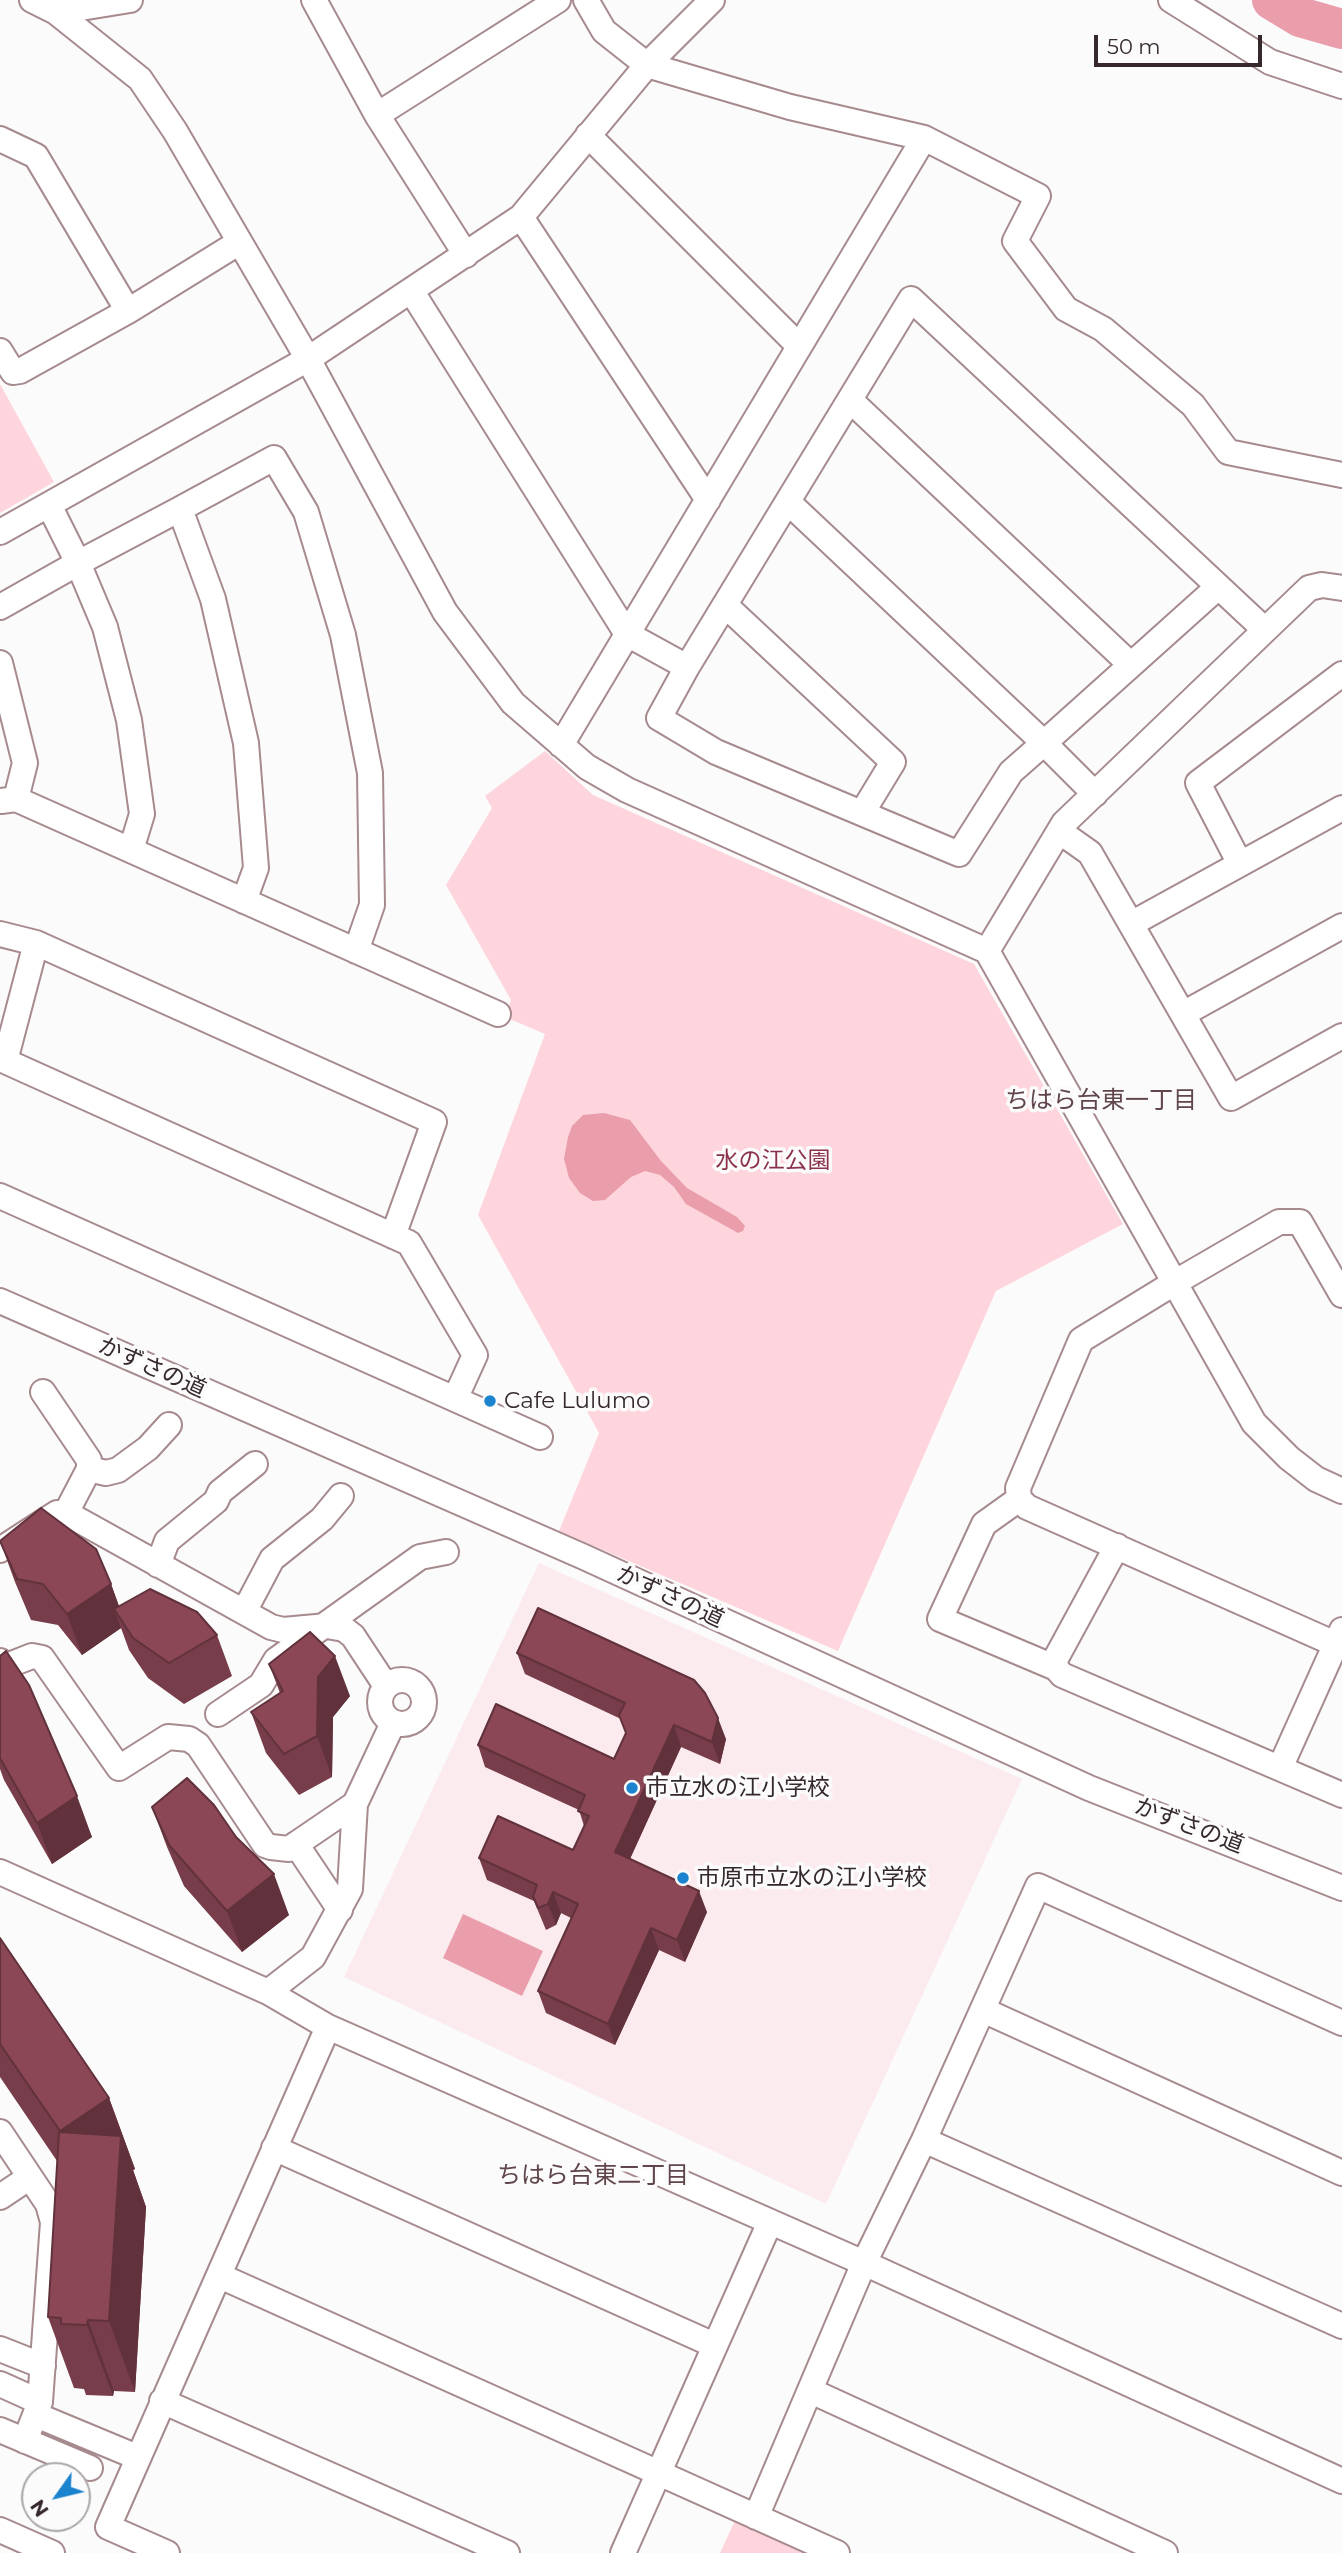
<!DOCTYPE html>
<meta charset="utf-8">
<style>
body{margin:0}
#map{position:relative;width:1342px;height:2553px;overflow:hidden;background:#fbfbfb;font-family:Montserrat,sans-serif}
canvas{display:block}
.north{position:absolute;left:21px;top:2462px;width:70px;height:70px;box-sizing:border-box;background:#fbfbfb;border:2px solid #aca7a8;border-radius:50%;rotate:236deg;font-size:19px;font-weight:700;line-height:28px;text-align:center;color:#35292b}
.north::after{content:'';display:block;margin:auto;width:24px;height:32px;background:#1c83ce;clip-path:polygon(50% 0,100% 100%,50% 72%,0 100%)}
.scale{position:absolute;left:1094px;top:35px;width:168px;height:32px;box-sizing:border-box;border:4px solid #35292b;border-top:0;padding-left:9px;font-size:21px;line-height:24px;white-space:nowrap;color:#35292b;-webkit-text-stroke:5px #fbfbfb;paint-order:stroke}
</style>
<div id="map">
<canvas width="1342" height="2553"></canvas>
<div class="north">N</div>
<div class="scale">50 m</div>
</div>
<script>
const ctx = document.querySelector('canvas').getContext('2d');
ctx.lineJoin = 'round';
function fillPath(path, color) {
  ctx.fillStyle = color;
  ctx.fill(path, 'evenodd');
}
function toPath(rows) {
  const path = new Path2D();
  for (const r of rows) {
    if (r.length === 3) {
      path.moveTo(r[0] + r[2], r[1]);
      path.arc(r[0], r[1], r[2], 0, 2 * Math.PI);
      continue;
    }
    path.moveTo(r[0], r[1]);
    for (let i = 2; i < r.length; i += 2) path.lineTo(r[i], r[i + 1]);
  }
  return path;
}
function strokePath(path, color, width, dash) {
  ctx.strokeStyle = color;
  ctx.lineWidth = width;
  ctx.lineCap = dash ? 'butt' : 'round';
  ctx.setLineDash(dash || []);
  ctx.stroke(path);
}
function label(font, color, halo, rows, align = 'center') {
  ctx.font = font + ' Montserrat,"Noto Sans JP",sans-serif';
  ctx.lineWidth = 7;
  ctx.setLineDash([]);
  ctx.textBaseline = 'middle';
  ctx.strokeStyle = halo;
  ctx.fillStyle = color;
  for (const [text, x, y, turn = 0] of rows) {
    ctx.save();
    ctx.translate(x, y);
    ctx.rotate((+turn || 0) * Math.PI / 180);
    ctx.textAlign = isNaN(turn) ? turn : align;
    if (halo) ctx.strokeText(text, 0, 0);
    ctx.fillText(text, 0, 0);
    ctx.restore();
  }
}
fillPath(toPath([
 [539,1563,1022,1779,826,2204,344,1977]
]), '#fcebee');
fillPath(toPath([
 [0,384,54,482,0,513],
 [545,751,593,795,974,964,1123,1224,996,1291,838,1651,559,1531,599,1433,478,1215,545,1034,505,1017,511,1000,446,885,492,808,485,796],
 [737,2516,819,2553,720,2553]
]), '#fed5dc');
fillPath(toPath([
 [604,1113,630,1120,661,1161,687,1188,737,1217,745,1226,743,1231,738,1233,686,1204,674,1187,660,1175,645,1171,631,1177,605,1200,593,1201,580,1193,569,1178,564,1159,568,1137,572,1126,583,1115],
 [463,1914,543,1951,522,1996,443,1958]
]), '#ea9eac');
strokePath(toPath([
 [1272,0,1300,17,1342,29]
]), '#ea9eac', 40);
const minor = toPath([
 [32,0,56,12,140,79,175,131,308,359,445,612,513,703,587,767,627,790,987,951,1254,1423,1289,1458,1316,1479,1342,1491],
 [314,0,377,115,466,255],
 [586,0,604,31,647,65,790,107,924,138,1038,196,1015,241,1066,309,1103,329,1193,405,1228,452,1342,475],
 [1171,0,1270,62,1342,86],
 [56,12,130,0],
 [377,115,558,0],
 [588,135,799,346],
 [0,139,36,156,128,311],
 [521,217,708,500],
 [412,292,627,634,687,667,911,299,1265,630],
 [0,351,13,372,20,371,128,311,238,243],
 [850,400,1131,665,1218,587],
 [788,502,1044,743,1131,665],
 [0,532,308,359,521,217,647,65,712,0],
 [725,605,893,762,862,813],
 [0,607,78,563,49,505],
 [0,663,25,763,16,799,1,801],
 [687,667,659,718,716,752,959,854,1011,772,1044,743,1095,794],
 [561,745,924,138],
 [16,799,498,1014],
 [1059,831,1090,853,1231,1098,1342,1036],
 [131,850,142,814,129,720,105,627,78,563,180,509],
 [1239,862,1198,783,1342,674],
 [244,901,256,868,246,743,213,599,180,509,274,458,306,512,343,635,370,773,372,905,356,951],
 [1131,924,1342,808],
 [0,934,36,943,434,1122,393,1236],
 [36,943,5,1061,409,1243,475,1355,455,1399],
 [987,951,1064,823,1309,588,1322,585,1342,588],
 [1183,1014,1342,926],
 [0,1196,540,1437],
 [1342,1295,1300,1222,1279,1222,1174,1283,1081,1340,1018,1488,1019,1499,1027,1507,1342,1647],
 [0,1301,584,1557,1089,1788,1342,1888],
 [43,1392,89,1460,89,1469,66,1513],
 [89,1469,106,1473,118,1470,148,1448,169,1425],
 [1019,1499,984,1524,940,1619,1056,1668],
 [1117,1546,1055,1660,1056,1668,1062,1675,1342,1795],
 [0,1550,57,1513,66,1513,271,1627,283,1630,327,1626,344,1629,353,1636,386,1686],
 [158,1565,167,1541,216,1501,220,1492,255,1464],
 [245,1610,272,1559,322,1519,341,1496],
 [0,1661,4,1667,32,1656,42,1658,119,1768,168,1737,189,1739,198,1745,265,1845,271,1847,289,1849,355,1804],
 [402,1702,22],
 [218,1714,261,1685,276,1660,420,1557,446,1552],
 [1280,1768,1342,1630],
 [296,1844,340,1910],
 [0,1872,268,1992,328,2027,864,2263,1342,2481],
 [268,1992,313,1957,350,1889,355,1804,393,1723],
 [983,2010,1342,2173],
 [0,2132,48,2204,53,2222,40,2402,25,2441],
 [924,2140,1342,2326],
 [274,2148,714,2345],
 [0,2197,30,2177],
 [220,2276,837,2553],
 [0,2349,43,2366],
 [0,2384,40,2402],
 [811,2391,1165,2553],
 [162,2401,507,2553],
 [36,2415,137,2457],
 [0,2430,90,2468],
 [756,2517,864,2263,924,2140,1038,1886,1342,2023],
 [0,2530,52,2553],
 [167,2553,108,2527,328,2027],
 [623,2553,770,2222]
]);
strokePath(minor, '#a68a8e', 28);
strokePath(minor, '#fff', 24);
fillPath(toPath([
 [0,1541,111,1584,119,1607,217,1635,232,1676,184,1704,148,1678,129,1650,121,1628,82,1655,58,1625,31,1620,15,1582],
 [517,1653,726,1739,720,1764,681,1747,630,1859,707,1912,685,1962,659,1950,615,2045,546,2013,538,1991,571,1918,561,1913,556,1925,546,1930,534,1901,487,1880,479,1858,573,1850,584,1826,579,1810,485,1767,478,1745,614,1759,626,1734,621,1719,525,1674],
 [0,1656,92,1837,52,1864,4,1780,0,1769],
 [269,1664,350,1696,333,1717,332,1777,299,1795,266,1753,251,1712,280,1693],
 [152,1807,289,1915,242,1952,184,1886,167,1847],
 [0,1938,109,2098,135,2169,133,2170,146,2207,135,2392,114,2391,113,2396,86,2395,84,2389,74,2388,48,2317,57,2161,0,2077]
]), '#783d4a');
fillPath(toPath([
 [111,1584,126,1625,114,1609,121,1628,82,1655,67,1614],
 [335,1656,350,1696,333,1717,332,1777,317,1736,318,1677],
 [718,1718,726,1739,720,1764,712,1742],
 [674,1725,681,1747,623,1874,615,1852],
 [77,1796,92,1837,52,1864,37,1823],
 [274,1874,289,1915,242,1952,227,1911],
 [699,1891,707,1912,685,1962,677,1940],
 [553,1892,561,1913,556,1925,548,1904],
 [651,1928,659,1950,615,2045,608,2024],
 [109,2098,135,2169,133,2170,146,2207,135,2392,109,2321,60,2131],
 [88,2320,114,2391,113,2396,87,2325]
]), '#61323c');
const building = toPath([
 [41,1508,96,1549,111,1584,67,1614,43,1584,17,1579,0,1541,41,1508],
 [150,1589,197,1612,217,1635,169,1663,133,1638,114,1609,150,1589],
 [538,1608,694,1680,705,1693,718,1718,712,1742,674,1725,615,1852,699,1891,677,1940,651,1928,608,2024,538,1991,578,1904,553,1892,548,1904,538,1908,533,1896,537,1885,479,1858,498,1816,573,1850,589,1816,578,1811,585,1795,478,1745,496,1704,614,1759,626,1733,619,1715,625,1703,517,1653,538,1608],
 [310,1632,335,1656,318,1677,317,1736,284,1754,251,1712,283,1691,269,1664,310,1632],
 [6,1651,29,1685,77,1796,37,1823,0,1758,0,1656,6,1651],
 [187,1778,214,1805,236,1837,274,1874,227,1911,169,1845,152,1807,187,1778],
 [0,1938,109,2098,60,2131,0,2044,0,1938],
 [59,2132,121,2136,109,2321,88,2320,87,2325,61,2324,61,2318,48,2317,59,2132]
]);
fillPath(building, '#8b4756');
strokePath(building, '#61323c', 2);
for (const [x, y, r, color] of [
 [490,1401,7,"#1c83ce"],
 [632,1788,7,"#1c83ce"],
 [683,1878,7,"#1c83ce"]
]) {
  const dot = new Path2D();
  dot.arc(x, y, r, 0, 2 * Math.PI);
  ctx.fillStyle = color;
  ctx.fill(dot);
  strokePath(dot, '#fbfbfb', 2.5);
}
label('23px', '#8b324a', '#fbfbfb', [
 ["水の江公園",773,1161]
]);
label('23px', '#35292b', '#fbfbfb', [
 ["かずさの道",152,1368,24],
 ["かずさの道",670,1597,25],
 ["かずさの道",1189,1826,21]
]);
label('23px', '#35292b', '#fbfbfb', [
 ["Cafe Lulumo",504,1401],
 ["市立水の江小学校",646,1788],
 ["市原市立水の江小学校",697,1878]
], 'left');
label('24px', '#60464b', '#fbfbfb', [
 ["ちはら台東一丁目",1101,1101],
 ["ちはら台東二丁目",593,2176]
]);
</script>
